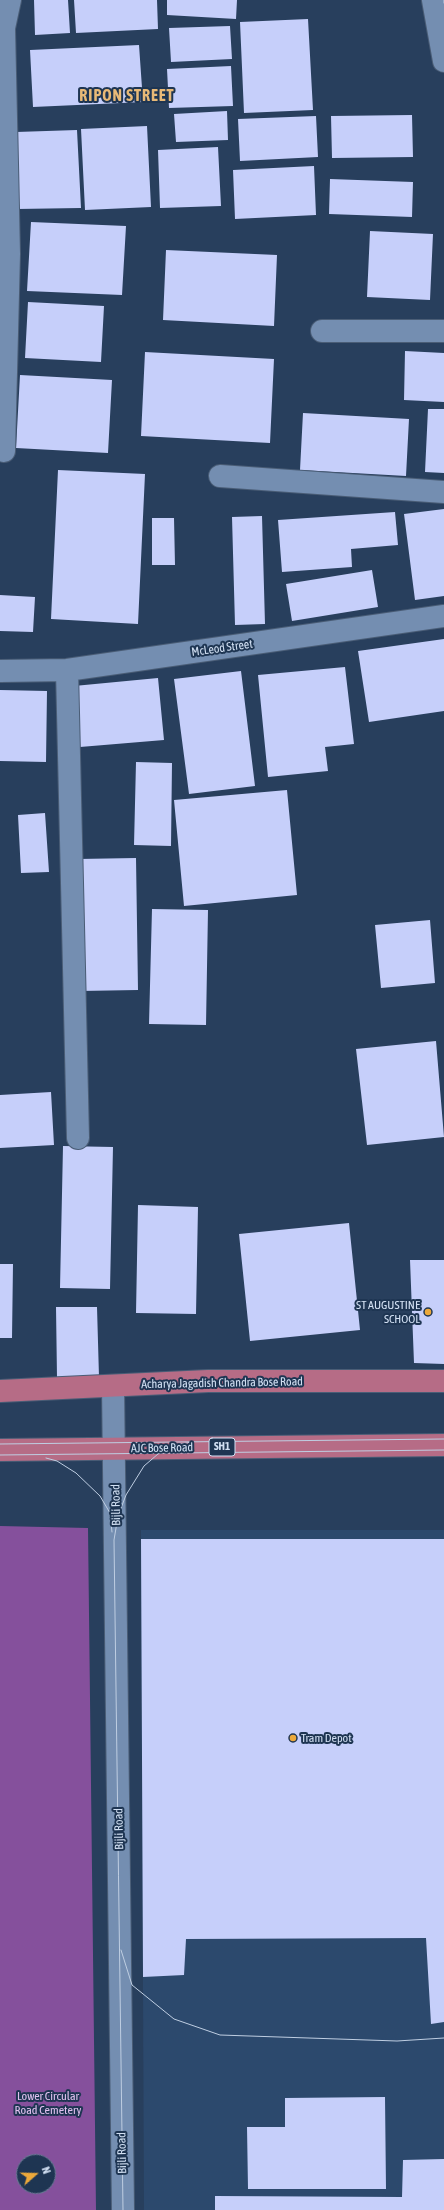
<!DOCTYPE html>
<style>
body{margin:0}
#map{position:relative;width:444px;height:2210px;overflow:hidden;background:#283f5d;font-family:"Asap Condensed",sans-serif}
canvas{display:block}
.north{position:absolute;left:16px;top:2154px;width:40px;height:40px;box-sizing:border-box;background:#1e3552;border:1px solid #667992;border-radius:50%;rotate:70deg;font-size:11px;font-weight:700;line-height:16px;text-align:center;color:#d2e0f3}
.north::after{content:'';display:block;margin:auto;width:14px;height:18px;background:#eca93b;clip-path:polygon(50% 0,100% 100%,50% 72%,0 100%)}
</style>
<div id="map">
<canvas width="444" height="2210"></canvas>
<div class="north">N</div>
</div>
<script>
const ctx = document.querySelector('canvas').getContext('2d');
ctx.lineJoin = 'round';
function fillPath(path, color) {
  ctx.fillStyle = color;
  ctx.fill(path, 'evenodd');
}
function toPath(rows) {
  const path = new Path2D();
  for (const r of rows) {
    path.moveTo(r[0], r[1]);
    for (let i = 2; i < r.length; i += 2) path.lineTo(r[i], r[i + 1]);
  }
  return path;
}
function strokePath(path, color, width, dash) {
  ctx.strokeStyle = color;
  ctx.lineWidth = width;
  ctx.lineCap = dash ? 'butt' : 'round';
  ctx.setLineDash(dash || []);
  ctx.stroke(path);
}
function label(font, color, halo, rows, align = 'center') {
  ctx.font = font + ' "Asap Condensed",sans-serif';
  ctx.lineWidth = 4;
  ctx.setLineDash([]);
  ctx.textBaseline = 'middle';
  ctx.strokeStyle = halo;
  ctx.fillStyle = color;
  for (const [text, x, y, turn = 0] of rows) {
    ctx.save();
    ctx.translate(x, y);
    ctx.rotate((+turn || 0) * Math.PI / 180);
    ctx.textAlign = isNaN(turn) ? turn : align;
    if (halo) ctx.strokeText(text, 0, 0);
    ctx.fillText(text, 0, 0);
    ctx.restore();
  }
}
fillPath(toPath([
 [141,1530,444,1530,444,2210,144,2210]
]), '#2c496d');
fillPath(toPath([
 [0,1526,88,1528,96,2210,0,2210],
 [24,2162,48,2162,48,2186,24,2186]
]), '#85509c');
fillPath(toPath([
 [34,0,68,0,70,33,35,35],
 [74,0,157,0,158,29,76,33],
 [167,0,237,0,236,19,167,15],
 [308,19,313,110,244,113,240,22],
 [230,26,232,59,171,62,169,28],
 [139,45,143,102,33,107,30,50],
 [231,66,233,106,169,108,167,69],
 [227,111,228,140,176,142,174,114],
 [412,115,413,157,332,158,331,116],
 [316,116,318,157,240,161,238,119],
 [147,126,151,207,85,210,81,129],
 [77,130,81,208,17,209,16,132],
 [218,147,221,206,160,208,158,150],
 [314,166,316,215,235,219,233,170],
 [330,179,413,182,412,217,329,214],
 [31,222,126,226,122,295,27,291],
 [370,231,433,234,430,300,367,297],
 [166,250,277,255,274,326,163,320],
 [28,302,104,306,101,362,25,358],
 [405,351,444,353,444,402,404,400],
 [145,352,274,359,270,443,141,436],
 [20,375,112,380,108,453,16,448],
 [428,409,444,409,444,473,425,472],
 [303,413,409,419,406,476,300,470],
 [58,470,145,474,138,624,51,619],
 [444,509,444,596,415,600,404,514],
 [395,512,398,545,351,549,352,567,282,572,278,520],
 [262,516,265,624,235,625,232,517],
 [152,518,174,518,175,565,152,565],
 [372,570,378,607,292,621,286,584],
 [0,595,35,597,33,632,0,631],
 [444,639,444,711,369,722,358,651],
 [345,667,354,744,325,747,328,771,268,777,258,675],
 [241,671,255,786,189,794,174,679],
 [158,678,164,740,80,747,74,686],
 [0,690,47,691,46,762,0,761],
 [136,762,172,763,171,846,134,845],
 [287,790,297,895,184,906,174,800],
 [45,813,49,872,21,873,18,815],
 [136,858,138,990,80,991,78,859],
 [152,909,208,910,206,1025,149,1024],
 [430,920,435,983,381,988,375,925],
 [436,1041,444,1137,367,1145,356,1049],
 [51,1092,54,1145,0,1148,0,1095],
 [63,1146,113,1147,110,1289,60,1288],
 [138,1205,198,1207,196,1314,136,1313],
 [349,1223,360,1330,250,1341,239,1234],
 [410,1260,444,1260,444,1364,414,1363],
 [0,1264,13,1264,12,1338,0,1338],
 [56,1307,97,1307,99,1377,57,1378],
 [141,1539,444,1539,444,2022,431,2024,426,1938,186,1939,184,1975,143,1977],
 [385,2097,386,2189,248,2189,247,2127,285,2127,285,2098],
 [444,2159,444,2210,215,2210,215,2196,402,2197,403,2160]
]), '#c6cffa');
const minor = toPath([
 [433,0,444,61],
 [0,27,4,28,10,0],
 [322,331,444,331],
 [4,451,9,254,4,28],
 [220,476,444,492],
 [67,670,78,1138],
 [0,671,67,670,444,616],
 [113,1386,123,2210]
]);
const major = toPath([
 [0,1391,208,1381,444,1381],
 [0,1450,444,1445]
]);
strokePath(minor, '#4a5d76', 24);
strokePath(major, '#4a5d76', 24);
strokePath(minor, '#748eb1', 22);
strokePath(major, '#b66c86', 22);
strokePath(toPath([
 [444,0,444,3],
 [0,1444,444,1439],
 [0,1455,444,1450],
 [46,1458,57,1461,76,1473,100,1496,110,1513,112,1532],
 [121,1950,132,1985,174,2019,220,2035,397,2041,444,2038],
 [123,2210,114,1540,118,1516,126,1495,144,1466,158,1454,176,1445,192,1442]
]), '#bfcee2', 1);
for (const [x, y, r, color] of [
 [428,1312,4,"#eca93b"],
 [293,1738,4,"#eca93b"]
]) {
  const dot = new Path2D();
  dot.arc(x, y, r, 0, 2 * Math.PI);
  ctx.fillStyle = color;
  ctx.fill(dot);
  strokePath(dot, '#1e3552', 1.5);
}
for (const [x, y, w] of [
 [222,1447,26]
]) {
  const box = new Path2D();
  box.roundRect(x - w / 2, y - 9, w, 18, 3);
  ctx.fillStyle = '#1e3552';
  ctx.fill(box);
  strokePath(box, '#d2e0f3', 1);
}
label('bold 11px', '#d2e0f3', null, [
 ["SH1",222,1447]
]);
label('12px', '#d2e0f3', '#1e3552', [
 ["McLeod Street",222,648,-8],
 ["Acharya Jagadish Chandra Bose Road",222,1383,-1],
 ["AJC Bose Road",162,1448,-1],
 ["Bijli Road",116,1505,-91],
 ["Bijli Road",119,1829,-91],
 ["Bijli Road",122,2153,-91]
]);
label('12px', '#d2e0f3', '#1e3552', [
 ["ST AUGUSTINE",420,1305],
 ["SCHOOL",420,1319],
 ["Tram Depot",301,1738,"left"]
], 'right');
label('12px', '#e2c2f0', '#1e3552', [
 ["Lower Circular",48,2096],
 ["Road Cemetery",48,2110]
]);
ctx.letterSpacing = '1px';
label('bold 16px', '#e8b977', '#1e3552', [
 ["RIPON STREET",127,96]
]);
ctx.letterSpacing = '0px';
</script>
